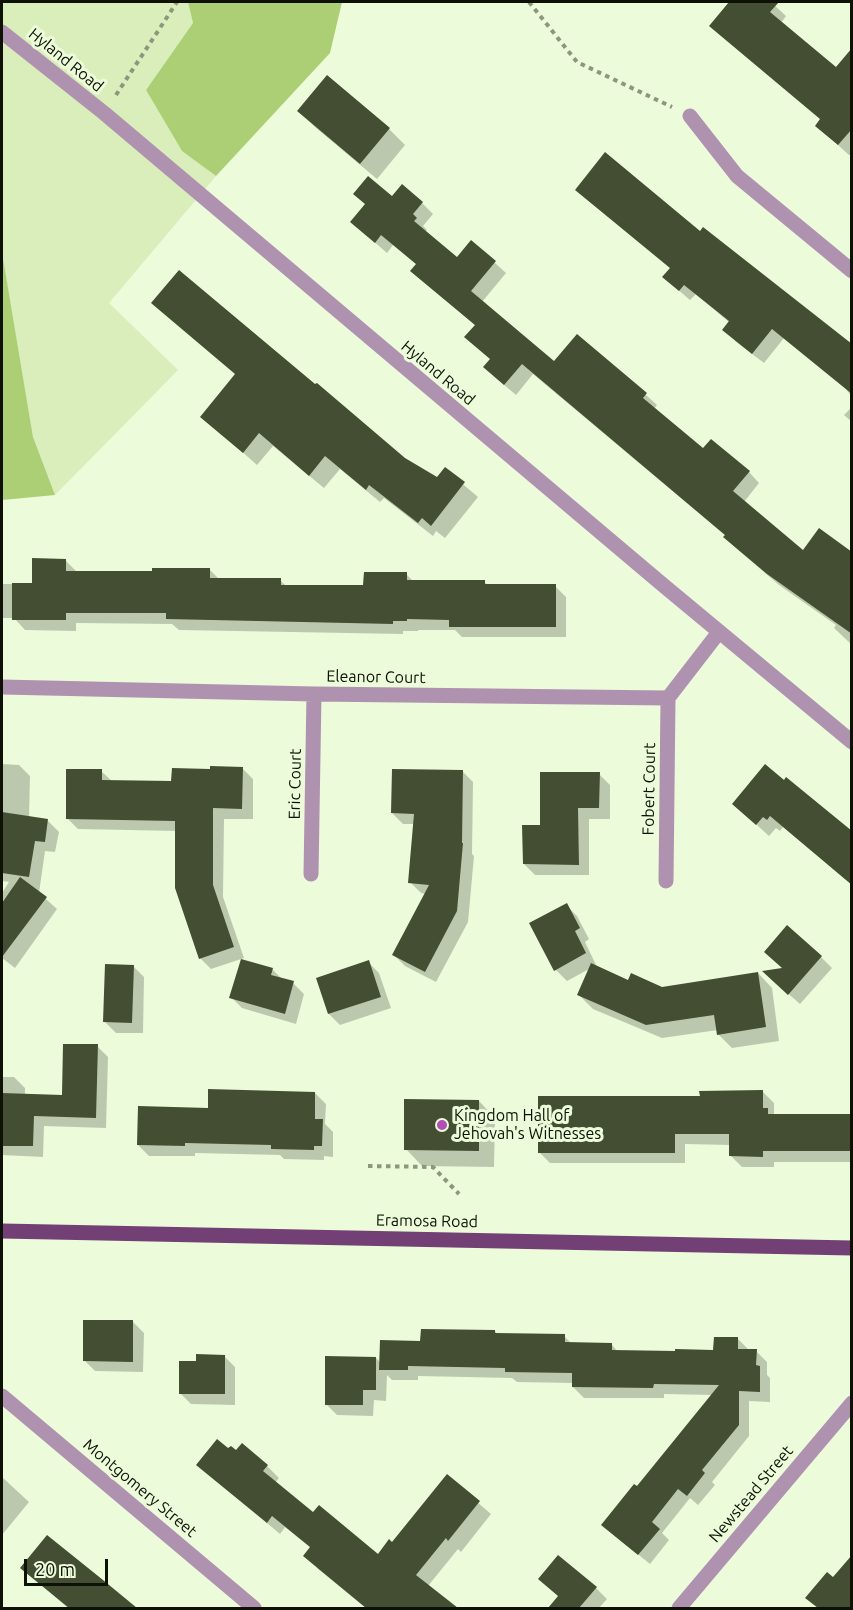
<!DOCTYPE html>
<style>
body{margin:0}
#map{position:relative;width:853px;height:1610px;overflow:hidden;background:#ecfbd9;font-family:Ubuntu,sans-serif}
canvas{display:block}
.frame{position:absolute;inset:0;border:3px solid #0d1106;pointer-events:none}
.scale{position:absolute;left:24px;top:1559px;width:84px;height:27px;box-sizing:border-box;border:3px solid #0d1106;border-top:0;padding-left:8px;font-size:18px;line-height:21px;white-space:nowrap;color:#0d1106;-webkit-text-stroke:4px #ecfbd9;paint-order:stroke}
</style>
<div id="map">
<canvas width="853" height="1610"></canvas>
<div class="frame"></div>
<div class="scale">20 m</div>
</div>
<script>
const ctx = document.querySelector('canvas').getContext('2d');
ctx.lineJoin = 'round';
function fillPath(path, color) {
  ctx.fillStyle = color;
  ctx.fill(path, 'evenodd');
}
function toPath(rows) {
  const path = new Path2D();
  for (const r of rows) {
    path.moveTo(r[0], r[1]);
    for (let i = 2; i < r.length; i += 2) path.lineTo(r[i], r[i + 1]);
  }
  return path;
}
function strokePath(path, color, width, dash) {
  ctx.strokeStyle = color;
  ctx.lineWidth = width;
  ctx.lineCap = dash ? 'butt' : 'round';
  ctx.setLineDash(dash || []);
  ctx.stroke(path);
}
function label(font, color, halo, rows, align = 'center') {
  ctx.font = font + ' Ubuntu,sans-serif';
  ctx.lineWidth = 6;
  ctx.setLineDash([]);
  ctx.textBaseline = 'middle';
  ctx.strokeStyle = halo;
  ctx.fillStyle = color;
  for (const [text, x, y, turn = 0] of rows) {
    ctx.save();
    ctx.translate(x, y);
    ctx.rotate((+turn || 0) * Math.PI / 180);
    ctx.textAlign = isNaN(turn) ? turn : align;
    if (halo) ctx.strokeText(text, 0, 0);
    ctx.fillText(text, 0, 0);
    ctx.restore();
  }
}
fillPath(toPath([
 [2,2,188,2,193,23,146,90,182,151,216,176,109,303,178,370,55,495,33,437,2,252]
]), '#d9eeba');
fillPath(toPath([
 [188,2,342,2,330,53,216,176,182,151,146,90,193,23],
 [2,252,33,437,55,495,2,500]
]), '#acce75');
fillPath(toPath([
 [731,2,771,2,786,16,781,23,837,69,852,68,852,155,849,155,817,126,822,120,711,26],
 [299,111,389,129,405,145,377,179,315,127],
 [577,190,700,233,852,347,852,397,845,388,784,338,764,363,735,341,730,323,696,294,690,300,675,287,671,269],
 [392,199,422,203,433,214,423,226,427,230,425,232,458,259,472,242,506,273,482,302,555,363,646,395,657,405,654,409,703,451,749,472,759,483,744,502,852,595,852,645,834,628,836,625,779,585,736,548,725,537,726,536,533,374,516,395,496,378,485,367,491,360,476,326,412,271,417,265,393,245,387,253,363,232],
 [852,407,852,422,844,415],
 [202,416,404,460,437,479,445,469,478,497,445,538,436,531,433,536,384,498,380,502,340,469,324,488,273,446,257,465],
 [65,560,76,571,154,573,210,570,219,579,280,580,287,587,365,587,406,574,414,582,484,582,488,585,555,586,566,597,566,637,462,637,455,630,418,630,418,631,403,631,403,634,179,630,172,624,76,623,76,631,25,630,14,618,2,618,2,584,34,584],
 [2,764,19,765,30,776,29,818,48,821,59,832,55,852,45,851,39,893,57,909,15,968,2,958,2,893,9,882,2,881],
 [242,768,253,779,253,819,224,819,223,897,244,958,211,969,200,958,177,831,78,829,67,818,101,771,112,781,173,782,211,770],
 [462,771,473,782,472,854,474,856,468,922,436,982,405,966,394,955,426,894,421,893,410,882,415,824,403,824,392,813],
 [599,774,610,785,610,819,589,819,589,875,535,875,524,864,541,826],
 [734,804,852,833,852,885,783,827,780,831,776,828,769,836],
 [566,905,577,916,589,939,585,942,596,965,594,966,629,982,662,988,758,973,772,988,779,1041,732,1048,718,1034,718,1030,662,1038,593,1009,579,995,591,968,567,981,556,970],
 [821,957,832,968,800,1004,775,982,784,969],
 [368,962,379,973,391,1008,340,1025,329,1014,318,979],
 [133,966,144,977,143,1033,116,1033,105,1022],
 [272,969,282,979,293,983,304,994,296,1024,242,1008,231,997],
 [97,1046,108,1057,106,1128,44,1126,43,1157,2,1155,2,1077,14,1077,25,1088,25,1096,63,1097],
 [763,1092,774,1103,774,1116,852,1116,852,1162,774,1162,774,1167,742,1167,731,1156,731,1145,685,1144,685,1163,550,1163,539,1152,701,1098],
 [315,1093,326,1104,325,1124,333,1132,333,1157,324,1156,324,1160,284,1159,280,1155,195,1153,195,1156,149,1156,138,1145,209,1109],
 [479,1101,495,1118,494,1167,422,1166,406,1149],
 [133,1322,144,1333,143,1372,95,1371,84,1360],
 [495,1331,498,1335,564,1336,572,1344,612,1345,618,1352,715,1351,738,1339,748,1349,756,1351,767,1362,767,1375,770,1378,770,1402,749,1401,749,1436,712,1482,715,1485,698,1505,690,1498,662,1533,669,1540,650,1564,614,1535,637,1489,713,1395,664,1394,664,1398,584,1398,573,1387,573,1383,517,1382,512,1378,418,1376,418,1380,392,1380,387,1375,386,1401,374,1400,373,1416,337,1415,326,1404,376,1358,381,1363,422,1343],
 [224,1356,235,1367,235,1405,191,1404,180,1393,198,1362],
 [228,1450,267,1466,279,1478,275,1483,314,1514,378,1556,392,1544,447,1476,491,1514,461,1552,458,1549,428,1586,456,1608,366,1608,317,1568,311,1548,285,1527,280,1534,198,1465],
 [2,1477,29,1502,2,1535],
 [48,1537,135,1608,68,1608,22,1568],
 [540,1579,596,1588,607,1599,599,1608,573,1608]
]), '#0003');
fillPath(toPath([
 [729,2,779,2,770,12,836,67,852,48,852,129,838,145,815,126,820,119,709,26],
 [327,75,390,128,360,164,297,111],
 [605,152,700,231,703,227,852,344,852,394,772,329,752,354,722,330,729,321,684,285,679,291,662,277,670,268,575,190],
 [368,176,392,196,402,184,423,202,413,214,417,218,414,221,457,257,471,240,496,261,471,291,554,361,577,334,647,393,643,398,703,448,711,439,750,471,733,491,803,550,819,528,852,552,852,634,767,574,723,537,725,535,522,364,504,385,483,367,490,359,464,337,475,325,410,271,416,264,381,235,375,243,350,222,365,204,353,194],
 [179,270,315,384,317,383,405,458,437,477,445,467,465,482,431,526,422,518,418,523,369,485,366,490,325,456,309,476,259,433,243,453,200,417,235,374,151,303],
 [32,558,66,559,66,571,152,571,152,568,210,568,210,578,281,578,281,585,363,585,364,572,407,572,407,580,485,580,485,584,556,584,556,627,449,627,449,620,407,619,407,621,393,621,393,624,166,619,166,613,66,613,66,620,12,620,12,583,32,583],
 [765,764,784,780,786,777,852,831,852,885,770,816,767,820,763,817,756,825,732,804],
 [210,766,243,767,242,809,213,808,213,885,234,947,199,959,175,888,175,821,66,819,66,769,102,769,102,780,171,781,172,768,210,769],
 [392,769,463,770,462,843,463,843,457,911,425,972,392,955,429,885,408,883,414,814,391,813],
 [540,772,600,772,599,808,578,808,579,865,523,864,522,825,540,825],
 [2,812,48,819,45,842,35,841,29,877,2,873],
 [20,877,47,897,2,957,2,903],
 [567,903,580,928,575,931,586,953,554,971,529,923],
 [787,925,822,956,788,995,762,971,782,968,764,952],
 [241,959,273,968,271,975,294,981,285,1014,229,998],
 [369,960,381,997,328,1014,316,978],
 [591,963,628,980,631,973,662,987,758,972,766,1027,717,1035,714,1015,646,1025,577,995],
 [105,964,134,965,132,1023,103,1022],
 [63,1044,98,1044,96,1118,34,1116,33,1146,3,1146,2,1093,62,1095],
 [208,1089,315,1092,315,1119,323,1119,322,1146,314,1146,314,1150,271,1149,271,1145,185,1143,185,1146,137,1145,138,1106,208,1108],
 [763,1090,763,1108,768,1108,768,1114,852,1114,852,1151,763,1151,763,1157,729,1156,729,1134,675,1134,675,1153,538,1153,538,1096,700,1096,699,1091],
 [404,1099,479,1100,479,1151,404,1150],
 [83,1320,133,1320,133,1362,83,1361],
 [421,1329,495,1330,495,1333,565,1334,565,1342,612,1343,612,1350,675,1351,675,1349,713,1350,714,1337,738,1337,738,1349,757,1349,756,1365,760,1366,760,1392,739,1391,739,1425,702,1470,705,1473,687,1496,678,1489,652,1522,660,1529,638,1555,601,1525,634,1484,637,1486,719,1385,654,1384,653,1388,572,1387,572,1373,505,1372,505,1368,408,1366,408,1370,379,1370,380,1340,420,1341],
 [196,1354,225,1355,225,1394,179,1394,179,1361,196,1361],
 [325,1356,376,1357,376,1390,363,1390,363,1405,325,1405],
 [217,1439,228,1448,231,1446,236,1450,242,1443,268,1465,263,1471,313,1512,319,1505,378,1554,389,1539,392,1542,447,1474,480,1501,448,1541,446,1538,416,1575,458,1608,366,1608,303,1556,310,1547,272,1516,267,1523,196,1465],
 [47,1535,103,1580,137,1608,69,1608,20,1568],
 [558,1555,597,1587,579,1608,548,1608,558,1596,538,1579],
 [852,1555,852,1608,818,1608,805,1598,827,1572,833,1577]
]), '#434e32');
strokePath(toPath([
 [529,2,577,62,672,107],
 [116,95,177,2],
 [368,1166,433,1167,459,1194]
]), '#8c977e', 4, [4.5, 4.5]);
strokePath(toPath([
 [2,32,104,113,663,585,852,742],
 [690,116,737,176,852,271],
 [2,687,314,694,668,698],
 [668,698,719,632],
 [311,874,314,694],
 [666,881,668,698],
 [2,1396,254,1608],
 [679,1608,852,1403]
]), '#af92b0', 15);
strokePath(toPath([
 [2,1231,852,1248]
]), '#724075', 15);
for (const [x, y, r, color] of [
 [442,1125,6,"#b04fb7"]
]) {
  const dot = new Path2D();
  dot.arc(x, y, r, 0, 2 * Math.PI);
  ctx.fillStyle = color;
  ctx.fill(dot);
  strokePath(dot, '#ecfbd9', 2);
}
label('16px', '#0d1106', '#ecfbd9', [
 ["Hyland Road",66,60,39],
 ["Hyland Road",438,373,40],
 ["Eleanor Court",376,677,1],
 ["Eric Court",295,784,-89],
 ["Fobert Court",649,789,-89],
 ["Eramosa Road",427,1221,1],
 ["Montgomery Street",140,1488,40],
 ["Newstead Street",751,1494,-50]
]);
label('16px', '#0d1106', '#ecfbd9', [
 ["Kingdom Hall of",454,1116],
 ["Jehovah's Witnesses",454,1134]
], 'left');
</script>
